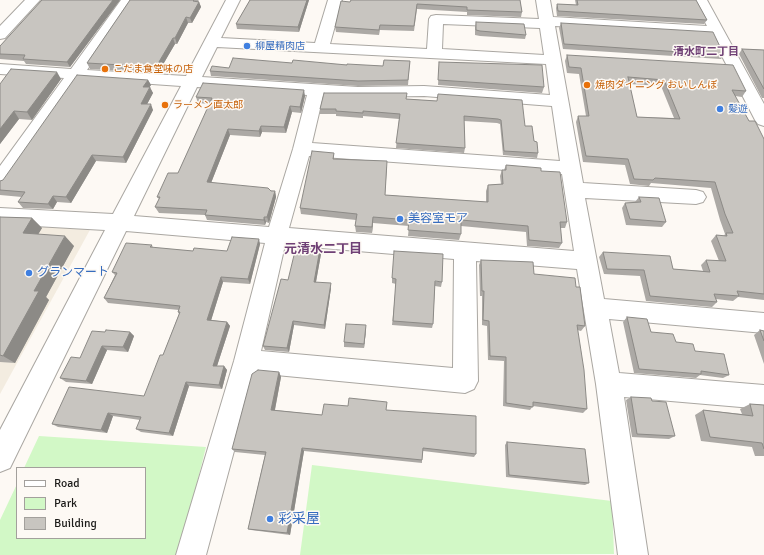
<!DOCTYPE html>
<meta charset="utf-8">
<style>
body{margin:0}
#map{position:relative;width:764px;height:555px;overflow:hidden;background:#fdf9f4;font-family:Signika,sans-serif}
canvas{display:block}
.legend{position:absolute;left:16px;top:467px;width:130px;height:72px;box-sizing:border-box;background:#fdf9f4;border:1px solid #a3a09c;margin:0;padding:5px 7px;list-style:none;font-size:12px;color:#1c1b19}
.legend li{display:flex;align-items:center;gap:8px;height:20px}
.legend b{width:20px;border:1px solid #a3a09c}
</style>
<div id="map">
<canvas width="764" height="555"></canvas>
<ul class="legend">
<li><b style="height:5px;background:#fff"></b>Road</li>
<li><b style="height:11px;background:#d2f8c6"></b>Park</li>
<li><b style="height:11px;background:#c8c5c0"></b>Building</li>
</ul>
</div>
<script>
const ctx = document.querySelector('canvas').getContext('2d');
ctx.lineJoin = 'round';
function fillPath(path, color) {
  ctx.fillStyle = color;
  ctx.fill(path, 'evenodd');
}
function toPath(rows) {
  const path = new Path2D();
  for (const r of rows) {
    path.moveTo(r[0], r[1]);
    for (let i = 2; i < r.length; i += 2) path.lineTo(r[i], r[i + 1]);
  }
  return path;
}
function strokePath(path, color, width, dash) {
  ctx.strokeStyle = color;
  ctx.lineWidth = width;
  ctx.lineCap = dash ? 'butt' : 'round';
  ctx.setLineDash(dash || []);
  ctx.stroke(path);
}
function label(font, color, halo, rows, align = 'center') {
  ctx.font = font + ' Signika,"Noto Sans JP",sans-serif';
  ctx.lineWidth = 3;
  ctx.setLineDash([]);
  ctx.textBaseline = 'middle';
  ctx.strokeStyle = halo;
  ctx.fillStyle = color;
  for (const [text, x, y, turn = 0] of rows) {
    ctx.save();
    ctx.translate(x, y);
    ctx.rotate((+turn || 0) * Math.PI / 180);
    ctx.textAlign = isNaN(turn) ? turn : align;
    if (halo) ctx.strokeText(text, 0, 0);
    ctx.fillText(text, 0, 0);
    ctx.restore();
  }
}
fillPath(toPath([
 [0,222,91,228,0,394]
]), '#f3ece0');
fillPath(toPath([
 [39,436,206,447,179,555,0,555,0,520,17,484,17,538,145,538,145,468,24,468],
 [312,465,612,501,614,554,300,555]
]), '#d2f8c6');
const minor = toPath([
 [25,0,40,0,5,38,0,39,0,26,25,0],
 [121,0,135,0,87,70,186,76,226,0,240,0,221,38,315,43,328,0,342,0,330,44,427,49,429,19,431,16,436,15,539,19,536,0,550,0,553,17,707,26,693,0,707,0,764,104,764,126,758,124,755,120,711,35,555,26,583,183,696,190,703,192,706,197,703,202,696,204,585,198,604,299,764,313,764,333,609,319,619,373,764,385,764,409,624,397,648,555,618,555,596,384,577,269,476,261,478,381,474,389,465,393,255,373,206,555,176,555,234,361,265,243,126,231,10,468,0,472,0,430,105,230,0,224,0,208,113,214,181,86,80,79,7,185,0,187,0,166,64,78,0,74,0,64,71,69,121,0],
 [443,24,540,28,544,55,442,49,443,24],
 [217,47,546,64,550,95,424,86,358,87,202,77,217,47],
 [197,87,307,95,293,149,269,227,134,216,197,87],
 [323,96,358,97,424,96,552,106,560,161,312,143,323,96],
 [309,156,562,174,574,251,289,228,309,156],
 [285,245,454,259,453,368,261,351,285,245]
]);
strokePath(minor, '#aaa7a2', 2);
fillPath(minor, '#fff');
fillPath(toPath([
 [42,0,120,0,70,67,26,64,24,61,0,59,0,46],
 [130,0,199,0,198,1,199,2,201,7,192,23,188,23,177,44,175,44,158,73,90,69,87,63],
 [250,0,309,0,299,32,237,29,236,24],
 [520,0,522,12,521,17,467,15,467,12,417,9,414,31,380,30,379,35,336,32,335,27,350,2],
 [575,0,696,0,707,20,704,24,557,16,556,8,557,4,576,5],
 [476,22,526,35,525,39,480,36,475,35,475,27],
 [561,23,724,55,721,59,563,49,559,28],
 [742,49,764,50,764,98,762,98,739,54],
 [567,55,746,91,742,97,735,96,749,121,764,139,764,300,738,297,733,301,716,299,717,302,712,307,646,301,640,276,604,274,599,257,603,252,673,269,703,271,701,265,706,260,719,261,711,241,716,235,724,236,725,234,720,220,711,188,651,183,649,186,630,184,625,165,583,162,576,122,578,116,586,116,579,74,567,73,565,61],
 [629,84,661,86,674,118,637,117],
 [410,61,408,85,358,86,211,76,210,71,292,63,383,66],
 [439,68,544,87,542,93,438,85],
 [61,79,32,120,19,119,0,144,0,84],
 [148,80,151,85,149,87,153,93,147,104,153,110,126,163,96,161,71,203,57,202,53,209,23,208,18,202,22,197,0,195,0,181,3,180],
 [305,96,301,113,292,112,286,133,262,132,260,137,230,135,211,183,275,191,276,197,269,223,266,222,265,225,207,220,205,215,159,213,155,207,159,199,157,197,178,173,210,104,198,103,196,97],
 [406,99,437,101,525,126,534,141,538,153,537,158,503,155,500,124,497,123,464,121,465,148,464,153,396,148,399,119,363,116,363,118,336,116,336,114,320,114,320,109],
 [334,153,334,159,387,167,385,195,486,202,486,191,488,185,501,184,500,176,502,170,504,170,506,165,541,171,567,222,565,228,560,228,562,243,559,248,527,246,526,232,461,226,461,234,459,240,408,236,409,226,373,223,372,233,356,232,355,226,356,220,301,214,300,208],
 [639,197,666,222,662,227,626,225,622,208,625,203,635,202],
 [0,217,32,218,42,228,38,234,74,246,46,297,49,300,15,363,0,362],
 [260,244,250,284,223,282,211,320,227,322,230,326,217,366,224,366,227,370,222,389,189,386,173,436,141,432,136,429,140,420,113,416,107,433,58,427,52,424,144,396,163,355,179,314,178,312,179,310,108,303,104,298,115,275,112,272,152,245,153,248,193,251,227,251],
 [320,249,321,254,316,282,331,288,325,329,294,325,289,352,265,350,263,346],
 [481,260,534,274,576,287,585,326,581,331,577,330,587,409,583,413,533,406,530,410,503,406,504,361,488,360,487,326,482,325,482,296,480,296,479,265],
 [392,278,442,282,441,287,435,286,433,324,432,328,392,325,396,284,392,283],
 [627,317,651,332,676,342,695,351,729,375,723,378,700,375,696,378,634,373,623,322],
 [366,330,364,348,344,347,344,342],
 [760,330,764,331,764,364,754,335],
 [105,332,130,332,134,336,128,352,107,350,92,384,66,382,60,378,80,358],
 [279,372,281,377,275,410,322,415,386,410,476,454,474,457,423,451,422,460,422,463,304,451,290,535,251,530,248,529,265,455,235,452,232,449],
 [631,397,675,436,669,439,632,437,626,400],
 [750,404,764,405,764,456,755,456,752,447,701,441,695,415,703,410,742,414,740,409],
 [507,442,589,483,585,485,506,477,505,445]
]), '#aca9a5');
fillPath(toPath([
 [113,0,120,0,70,67,67,62],
 [307,0,309,0,299,32,298,27],
 [199,2,201,7,192,23,190,18],
 [186,17,188,23,177,44,175,38],
 [173,38,175,44,158,73,156,67],
 [57,72,61,79,32,120,27,112],
 [148,80,151,85,146,93,143,87],
 [150,87,153,93,144,110,141,104],
 [304,90,305,96,301,113,300,107],
 [151,104,153,110,126,163,123,157],
 [290,106,292,112,286,133,284,127],
 [14,111,19,119,0,144,0,129],
 [261,126,262,132,260,137,259,131],
 [228,129,230,135,209,188,207,182],
 [92,155,96,161,71,203,66,197],
 [275,191,276,197,269,223,267,217],
 [53,196,57,202,53,209,48,204],
 [264,217,266,222,265,225,264,220],
 [373,217,373,223,372,233,372,227],
 [32,218,42,228,33,243,23,233],
 [65,236,74,246,46,297,49,300,15,363,3,356,34,291],
 [259,239,260,244,250,284,248,279],
 [320,249,321,254,315,287,314,282],
 [221,277,223,282,210,324,207,320],
 [331,283,331,288,325,329,324,325],
 [293,321,294,325,289,352,287,348],
 [227,322,230,326,216,369,213,366],
 [366,325,366,330,364,348,364,344],
 [130,332,134,336,128,352,123,347],
 [102,346,107,350,92,384,86,381],
 [224,366,227,370,222,389,219,385],
 [279,372,281,377,274,414,271,410],
 [186,382,189,386,173,436,169,433],
 [108,413,113,416,107,433,101,430],
 [302,448,304,451,290,535,287,533]
]), '#8c8a86');
const building = toPath([
 [42,0,113,0,67,62,23,59,25,55,0,54,0,46,42,0],
 [130,0,194,0,193,1,199,2,190,18,186,17,175,38,173,38,156,67,87,63,130,0],
 [250,0,307,0,298,27,236,24,250,0],
 [351,0,520,0,522,12,467,10,467,7,417,4,414,26,380,25,379,30,335,27,341,1,350,2,351,0],
 [577,0,696,0,707,20,558,11,557,4,578,5,577,0],
 [476,22,524,24,526,35,480,31,476,30,476,22],
 [561,23,713,32,724,55,564,44,561,23],
 [742,49,764,50,764,89,742,49],
 [567,55,733,65,746,91,732,90,749,121,755,121,764,139,764,294,737,291,739,296,714,294,717,302,650,296,644,270,607,269,603,252,670,256,673,269,710,272,706,260,726,261,716,235,727,236,726,233,733,233,725,214,715,182,655,178,653,180,634,179,628,159,586,156,578,116,589,116,581,68,569,67,567,55],
 [628,77,664,80,680,119,637,117,628,77],
 [233,58,292,63,293,60,347,65,347,64,383,66,384,60,410,61,408,80,358,81,210,71,212,66,229,68,233,58],
 [439,62,542,65,544,87,438,80,439,62],
 [11,69,57,72,27,112,14,111,0,129,0,84,11,69],
 [77,75,148,80,143,87,150,87,141,104,151,104,123,157,92,155,66,197,53,196,48,204,18,202,25,192,0,190,0,181,3,180,77,75],
 [203,83,304,90,300,107,290,106,284,127,261,126,259,131,228,129,207,182,268,188,271,191,275,191,267,217,264,217,264,220,205,215,207,210,155,207,160,197,157,197,168,173,178,173,212,98,196,97,203,83],
 [324,93,407,93,406,99,437,101,438,94,522,100,525,126,532,126,534,141,537,142,538,153,504,151,501,120,498,119,464,116,465,148,396,143,400,114,363,111,363,113,336,111,336,109,320,109,324,93],
 [312,151,334,153,333,159,387,161,385,195,488,202,488,185,503,184,502,170,506,170,506,165,541,168,541,171,560,172,567,222,560,222,562,243,529,240,528,226,461,220,461,234,408,230,409,220,373,217,372,227,355,226,357,214,300,208,312,151],
 [639,197,659,198,666,222,630,219,625,203,641,202,639,197],
 [0,217,32,218,23,233,65,236,34,291,39,291,3,356,0,355,0,217],
 [232,237,259,239,248,279,221,277,207,320,227,322,213,366,224,366,219,385,186,382,169,433,136,429,141,417,108,413,101,430,52,424,69,387,144,396,160,355,163,355,180,312,178,312,180,306,104,298,117,273,112,272,126,243,152,245,150,247,193,251,194,248,227,251,232,237],
 [296,247,320,249,314,282,331,283,324,325,293,321,287,348,263,346,281,279,288,280,296,247],
 [394,251,443,254,442,282,435,281,433,324,393,321,396,279,392,278,394,251],
 [481,260,533,262,534,274,575,278,576,287,580,287,585,326,577,325,584,370,587,409,533,402,533,407,506,403,506,357,490,356,489,321,483,320,484,291,482,291,481,260],
 [627,317,647,319,651,332,673,334,676,342,693,344,695,351,724,354,729,375,701,371,701,374,639,369,627,317],
 [346,324,366,325,364,344,344,342,346,324],
 [106,330,130,332,123,347,102,346,86,381,60,378,71,357,80,358,92,331,105,332,106,330],
 [760,330,764,331,764,341,760,330],
 [258,370,279,372,271,410,322,415,324,404,348,406,349,398,387,402,386,410,476,416,476,454,423,448,422,460,302,448,287,533,248,529,266,452,232,449,252,374,258,370],
 [631,397,651,398,652,401,666,402,675,436,637,434,631,397],
 [750,404,764,405,764,449,762,443,710,437,703,410,753,416,750,404],
 [507,442,585,449,589,483,509,475,507,442]
]);
fillPath(building, '#c8c5c0');
strokePath(building, '#8c8a86', 1);
for (const [x, y, r, color] of [
 [247,46,4,"#3f7fe0"],
 [105,69,4,"#e8710a"],
 [587,85,4,"#e8710a"],
 [165,105,4,"#e8710a"],
 [720,109,4,"#3f7fe0"],
 [400,219,4,"#3f7fe0"],
 [29,273,4,"#3f7fe0"],
 [270,519,4,"#3f7fe0"]
]) {
  const dot = new Path2D();
  dot.arc(x, y, r, 0, 2 * Math.PI);
  ctx.fillStyle = color;
  ctx.fill(dot);
  strokePath(dot, '#fdf9f4', 1.5);
}
label('10px', '#366cbe', '#fdf9f4', [
 ["柳屋精肉店",255,46],
 ["髪遊",728,109]
], 'left');
label('10px', '#c56008', '#fdf9f4', [
 ["こだま食堂味の店",113,69],
 ["焼肉ダイニング おいしんぼ",595,85],
 ["ラーメン直太郎",173,105]
], 'left');
label('bold 11px', '#6f4075', '#fdf9f4', [
 ["清水町二丁目",706,52]
]);
label('12px', '#366cbe', '#fdf9f4', [
 ["美容室モア",408,219],
 ["グランマート",37,273]
], 'left');
label('bold 13px', '#6f4075', '#fdf9f4', [
 ["元清水二丁目",323,250]
]);
label('14px', '#366cbe', '#fdf9f4', [
 ["彩采屋",278,519]
], 'left');
</script>
